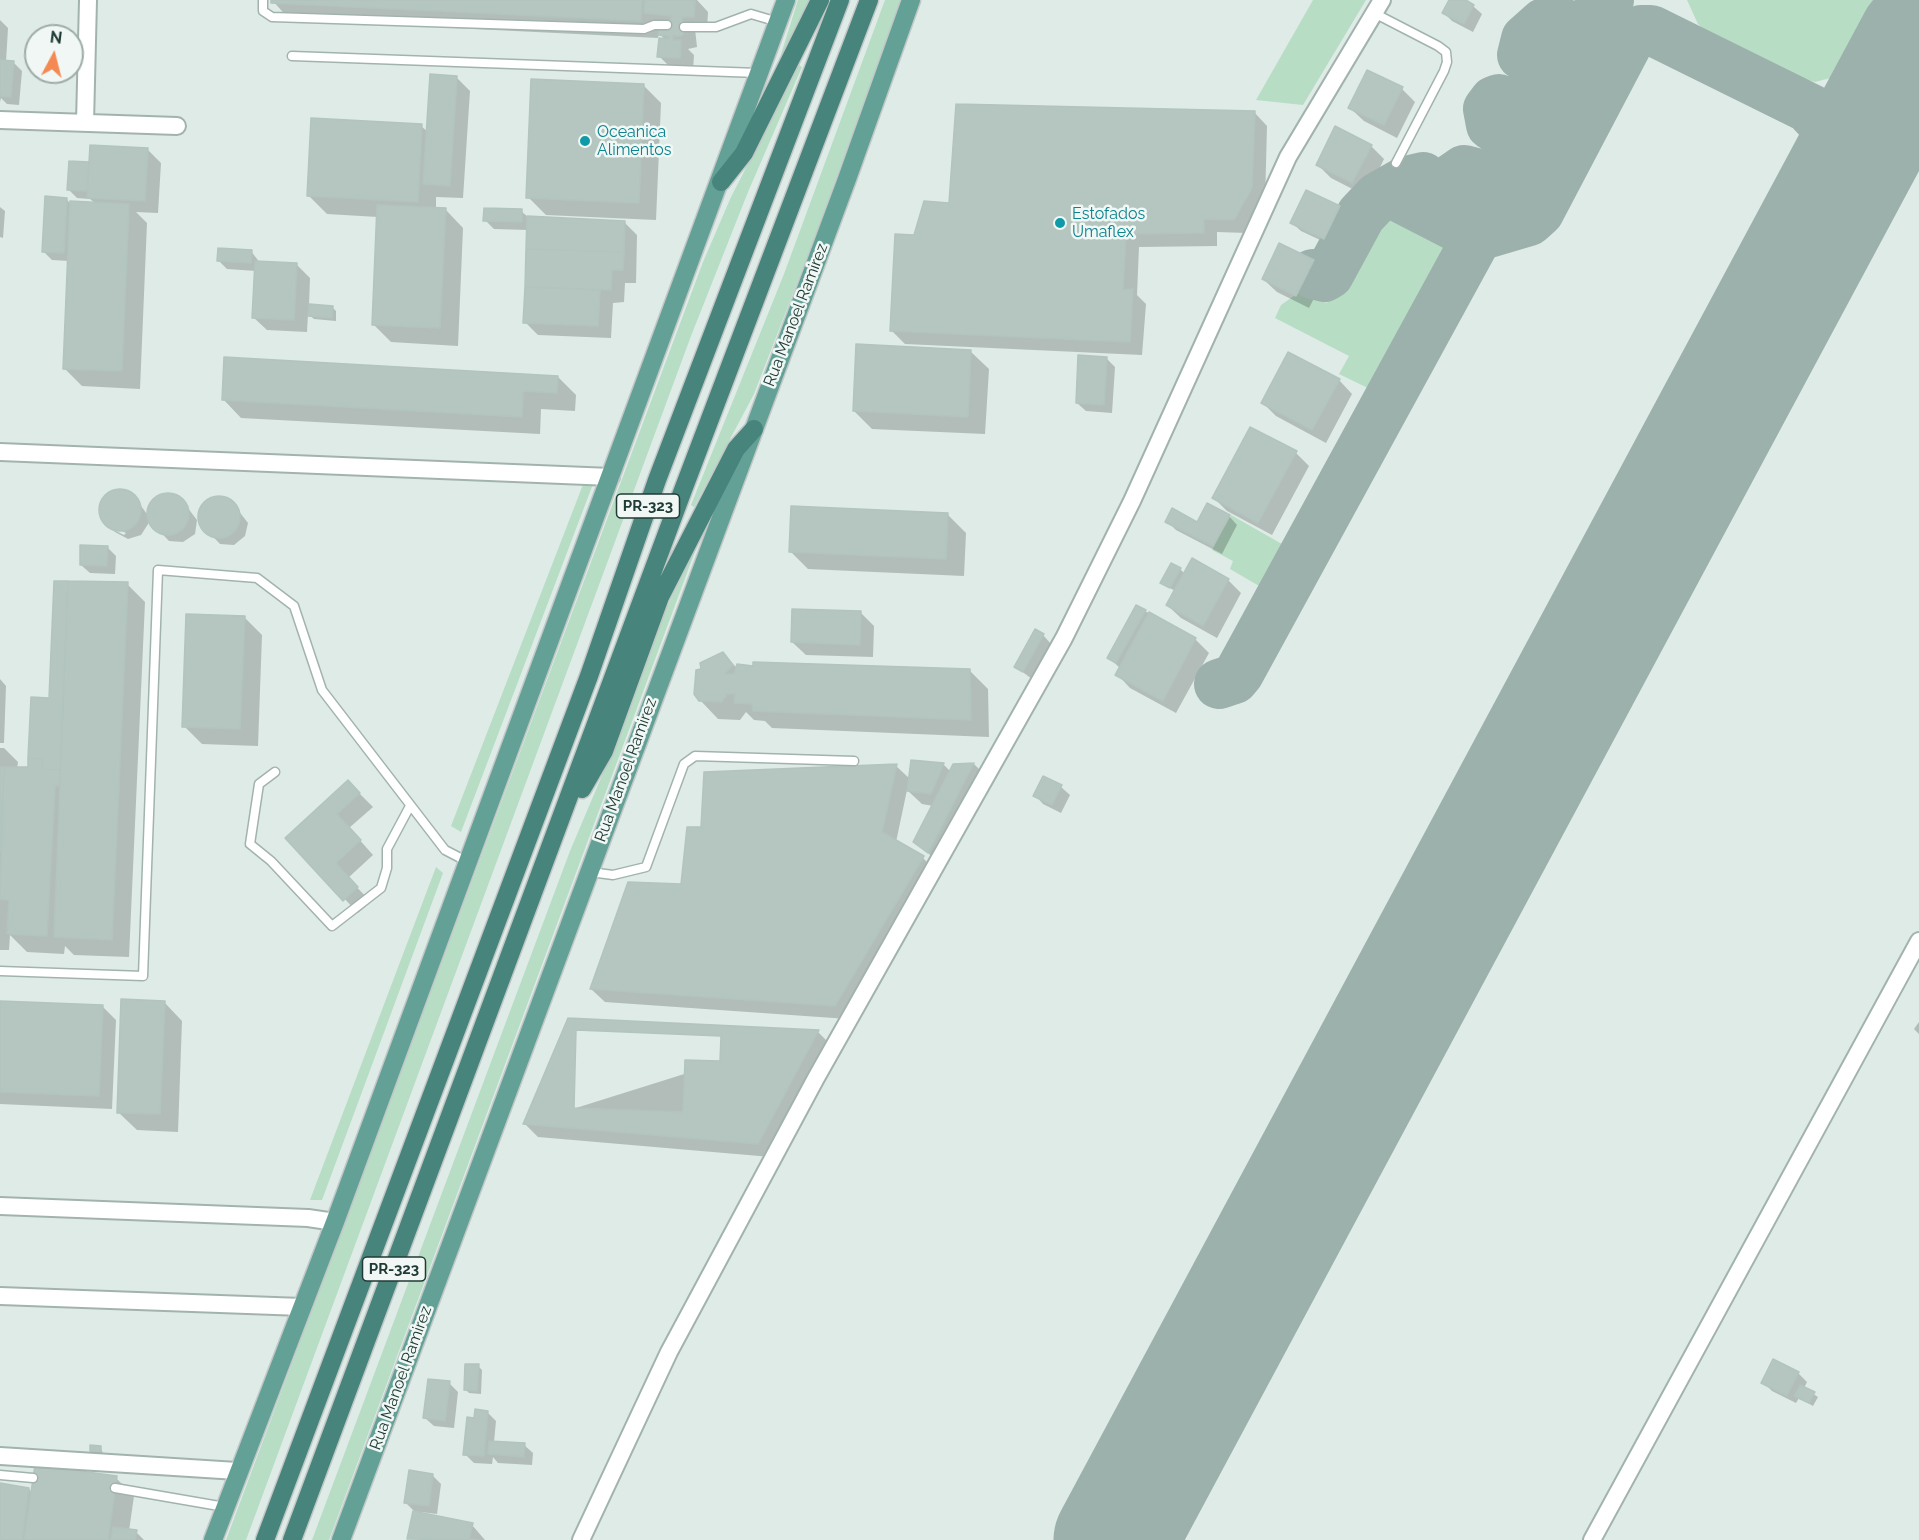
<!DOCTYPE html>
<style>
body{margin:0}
#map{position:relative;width:1919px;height:1540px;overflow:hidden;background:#dfebe7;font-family:Raleway,sans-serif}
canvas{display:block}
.north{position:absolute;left:24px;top:24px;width:60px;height:60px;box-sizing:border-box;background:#f0f7f4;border:2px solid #9daca8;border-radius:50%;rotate:7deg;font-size:16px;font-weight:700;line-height:24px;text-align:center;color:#203b36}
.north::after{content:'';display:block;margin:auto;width:21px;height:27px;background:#f48954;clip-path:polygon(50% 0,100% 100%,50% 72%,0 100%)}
</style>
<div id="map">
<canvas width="1919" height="1540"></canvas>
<div class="north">N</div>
</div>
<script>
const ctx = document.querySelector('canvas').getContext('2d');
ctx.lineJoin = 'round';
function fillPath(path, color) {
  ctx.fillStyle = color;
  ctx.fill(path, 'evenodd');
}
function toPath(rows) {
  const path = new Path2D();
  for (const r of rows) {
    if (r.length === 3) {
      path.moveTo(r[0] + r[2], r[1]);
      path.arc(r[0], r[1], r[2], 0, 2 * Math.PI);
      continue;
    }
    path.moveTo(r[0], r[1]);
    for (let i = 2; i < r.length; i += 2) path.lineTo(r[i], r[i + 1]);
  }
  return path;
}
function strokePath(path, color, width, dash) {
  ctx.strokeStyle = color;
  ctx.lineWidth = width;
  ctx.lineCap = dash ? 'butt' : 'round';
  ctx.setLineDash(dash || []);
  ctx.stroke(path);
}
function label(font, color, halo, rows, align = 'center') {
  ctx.font = font + ' Raleway,sans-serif';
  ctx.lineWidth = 5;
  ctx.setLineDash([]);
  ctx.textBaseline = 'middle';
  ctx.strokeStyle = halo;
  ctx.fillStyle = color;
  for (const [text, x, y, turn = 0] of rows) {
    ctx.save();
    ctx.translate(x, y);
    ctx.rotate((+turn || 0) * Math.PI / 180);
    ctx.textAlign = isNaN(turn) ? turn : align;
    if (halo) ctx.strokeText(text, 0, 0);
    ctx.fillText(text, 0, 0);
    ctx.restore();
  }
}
fillPath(toPath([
 [798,0,809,0,777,67],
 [885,0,901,0,813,242,754,394,694,507,691,505,784,274],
 [1313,0,1366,0,1303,105,1256,100],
 [1687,0,1894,0,1872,47,1845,74,1815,82,1782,73,1711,36,1698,24],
 [799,65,802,67,748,192,691,336,246,1540,226,1540,703,262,731,197],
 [1382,207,1401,210,1455,239,1374,391,1339,374,1349,356,1275,318,1281,305,1301,291,1327,303,1363,235],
 [584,482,593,484,461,832,451,826],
 [1231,515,1289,548,1266,590,1230,569,1233,561,1212,550],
 [697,546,329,1540,312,1540,570,851,609,759,662,617],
 [436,867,443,873,322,1200,310,1200]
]), '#b7ddc5');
fillPath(toPath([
 [272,0,697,0,708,12,707,30,695,29,697,47,688,49,694,55,693,71,672,69,659,56,665,40,659,33,658,38,290,20],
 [659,26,668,27,668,32,659,31],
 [1451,0,1466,0,1482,14,1473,32,1452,21,1444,13],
 [0,20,8,28,6,62,13,62,22,71,19,105,7,104,1,98,0,102],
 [456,77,470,91,463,198,436,197,436,209,445,209,463,228,458,346,391,342,373,324,378,217,327,214,309,196,421,126,428,132],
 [643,85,661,103,656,220,546,215,528,197],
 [1402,89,1415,102,1397,138,1364,121,1350,108],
 [1254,112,1267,126,1265,202,1247,233,1217,232,1217,246,1139,247,1137,295,1146,304,1142,355,905,344,892,331,915,237],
 [1371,146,1384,159,1366,196,1331,178,1318,165],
 [148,150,161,163,158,213,136,212,147,223,140,389,82,386,64,368,69,261,52,260,43,251,66,199,72,205,95,203,90,199,77,198,69,190,88,163,90,165],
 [0,207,5,211,3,238,0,237],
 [1339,207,1348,216,1333,246,1301,231,1292,223],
 [521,211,529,218,624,222,637,235,636,283,625,283,624,302,613,303,611,338,538,335,525,322,528,230,494,229,485,220],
 [251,251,260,263,297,265,310,278,309,305,332,307,336,311,336,321,314,319,308,314,307,332,267,330,253,317,256,271,227,269,218,260],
 [1313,261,1326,275,1309,308,1277,292,1263,279],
 [970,351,989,369,985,434,872,429,854,411],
 [1106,358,1115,367,1112,413,1086,411,1077,403],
 [558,377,576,395,575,411,541,409,540,434,241,418,223,399],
 [1339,380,1352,394,1326,443,1276,416,1263,403],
 [1296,453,1309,466,1272,535,1227,511,1214,498],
 [118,490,132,494,150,518,150,507,159,496,166,495,180,498,197,520,195,534,183,542,169,541,150,521,141,535,128,539,115,532,112,529,124,535,126,533,110,525,110,528,100,510,105,497],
 [217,498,231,501,248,523,245,536,234,545,220,544,201,524,201,510,204,504],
 [948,515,966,533,964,576,808,569,790,551],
 [1229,516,1237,525,1222,554,1176,530,1167,521,1198,524],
 [107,547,116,556,115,574,90,573,81,565],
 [1180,569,1185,574,1228,580,1241,593,1217,638,1181,618,1167,605,1175,591,1162,583],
 [55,582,127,584,145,602,129,957,74,955,65,946,64,954,27,952,10,935,9,950,0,950,0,748,4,748,18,762,17,769,29,769,51,699],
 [61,711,64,711,62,777,59,777],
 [1145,611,1196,640,1209,653,1176,713,1130,688,1117,674,1120,668,1109,658],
 [861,613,874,626,873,657,806,655,792,642],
 [244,617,262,635,258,746,202,744,184,726],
 [1043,635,1051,644,1032,679,1016,667],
 [723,654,737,668,970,671,988,689,989,737,772,728,765,721,754,720,746,712,740,720,718,719,700,700,703,670],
 [0,679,6,686,4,743,0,743],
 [912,761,944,765,951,772,954,765,974,764,987,777,941,865,915,841,933,806,922,804,907,790,896,842,923,858,936,871,848,1019,605,1002,591,989,682,886,702,829,896,766,910,779],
 [348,782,373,807,349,828,373,855,348,878,371,902,358,913,287,838],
 [1061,787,1070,795,1061,813,1043,804,1035,795],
 [0,1002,103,1007,116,1020,112,1109,0,1104],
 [164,1002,182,1021,178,1132,137,1130,118,1112],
 [1919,1022,1919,1034,1914,1029],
 [818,1032,831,1045,771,1157,538,1137,525,1124],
 [478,1366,482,1370,481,1394,469,1393,465,1389],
 [1798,1373,1807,1382,1804,1388,1818,1397,1813,1406,1799,1398,1796,1403,1772,1391,1763,1382],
 [449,1383,458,1392,454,1428,434,1426,425,1418],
 [487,1412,496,1421,494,1442,524,1445,533,1453,532,1465,498,1463,493,1457,492,1464,474,1463,465,1454,476,1420],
 [100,1447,104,1455,95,1455,91,1451],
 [432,1475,441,1484,437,1514,421,1512,420,1515,472,1525,485,1540,409,1539,414,1511,405,1502],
 [116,1478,134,1496,129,1531,136,1532,144,1540,0,1540,0,1485,29,1489,32,1493]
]), '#0003');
strokePath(toPath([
 [1580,103,1566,92,1562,78,1522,55,1526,39,1544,23,1558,21,1577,29,1581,27],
 [1812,112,1830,131,1841,153,1839,189],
 [1515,133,1503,133,1491,125,1488,109,1494,101,1499,99,1541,120,1567,140],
 [1449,191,1451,179,1464,170,1479,174,1487,185],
 [1399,197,1467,232,1485,234,1529,221,1539,212,1631,37,1641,30,1651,30,1825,116,1863,112,1883,99,1895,85],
 [1313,274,1324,277,1329,274,1361,215,1378,197,1406,181,1423,177],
 [1219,684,1234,679,1239,673,1504,188,1601,4,1609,0]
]), '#9cb1ac', 50);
strokePath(toPath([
 [1115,1540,1919,41]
]), '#9cb1ac', 123);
const building = toPath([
 [271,0,642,0,641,21,271,3,271,0],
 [645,0,695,0,694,17,682,17,684,33,681,36,673,36,673,40,681,40,680,58,657,57,659,38,669,39,669,36,658,35,659,29,666,30,667,21,671,21,671,16,644,13,645,0],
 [1449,0,1466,0,1474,5,1464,24,1442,13,1449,0],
 [0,60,14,61,11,97,0,96,0,60],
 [1367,70,1403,87,1384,125,1348,108,1367,70],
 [430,74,457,76,450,186,423,184,430,74],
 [531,79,644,84,639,203,526,198,531,79],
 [956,104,1255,111,1252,188,1234,220,1204,219,1204,233,1126,234,1123,290,1133,289,1130,342,890,331,895,234,914,235,924,201,949,203,956,104],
 [311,118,422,124,418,202,307,196,311,118],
 [1335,126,1372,145,1352,183,1316,165,1335,126],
 [90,145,148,148,145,201,87,198,90,145],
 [69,161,89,162,87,191,67,190,69,161],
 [1306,190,1340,206,1324,239,1290,223,1306,190],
 [45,196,67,198,64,253,42,252,45,196],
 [70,201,129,204,122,371,63,369,70,201],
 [377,205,446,208,440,328,372,325,377,205],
 [484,208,522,209,522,222,483,221,484,208],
 [527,216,625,221,624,252,526,249,527,216],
 [1279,243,1314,260,1296,296,1262,279,1279,243],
 [218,248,252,250,251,263,217,261,218,248],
 [526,249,624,252,623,270,612,270,611,290,525,287,526,249],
 [255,261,297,263,294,320,252,318,255,261],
 [525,287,600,290,598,326,523,323,525,287],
 [309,304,333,306,332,318,308,316,309,304],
 [856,344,971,350,968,417,853,411,856,344],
 [1288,352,1340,379,1312,430,1261,403,1288,352],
 [1078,355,1107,357,1104,405,1076,403,1078,355],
 [224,357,558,376,557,393,523,391,522,417,222,400,224,357],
 [1250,427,1297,451,1258,523,1212,498,1250,427],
 [120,510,21],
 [168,514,21],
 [219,517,21],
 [1207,503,1230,515,1213,546,1165,522,1172,508,1197,522,1207,503],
 [791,506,948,513,946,559,789,552,791,506],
 [80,545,108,546,107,566,80,565,80,545],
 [1192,558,1229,579,1203,626,1166,605,1192,558],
 [1171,563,1181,568,1170,588,1160,583,1171,563],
 [54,581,68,581,60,770,42,769,42,759,28,758,31,697,49,698,54,581],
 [68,581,128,582,112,940,54,937,68,581],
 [1136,605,1146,610,1116,663,1107,658,1136,605],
 [792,609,861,611,860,645,791,642,792,609],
 [1149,612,1196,638,1163,701,1115,675,1149,612],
 [186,614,245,616,240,729,182,727,186,614],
 [1035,629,1044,634,1023,672,1014,667,1035,629],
 [723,652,733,665,724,674,734,674,737,664,753,666,753,662,970,669,971,720,753,711,752,704,734,703,735,694,727,694,722,702,699,701,694,694,696,670,701,669,700,663,723,652],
 [28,758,42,759,42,769,60,770,60,786,55,786,47,936,7,934,9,900,0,899,4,767,28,767,28,758],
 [911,760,944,763,931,794,907,791,911,760],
 [974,763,928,853,913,842,953,764,974,763],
 [897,764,882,832,924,856,835,1006,590,989,628,882,681,884,687,827,701,827,704,772,897,764],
 [0,767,4,767,0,851,0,767],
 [1043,776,1062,785,1052,805,1033,796,1043,776],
 [348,780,360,793,337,814,361,840,336,863,358,887,343,901,285,838,348,780],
 [121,999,165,1001,160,1114,117,1113,121,999],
 [0,1001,103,1005,99,1096,0,1092,0,1001],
 [568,1018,819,1030,758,1144,523,1124,568,1018],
 [576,1030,721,1036,720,1061,685,1060,683,1112,574,1108,576,1030],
 [1773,1359,1799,1372,1787,1396,1761,1383,1773,1359],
 [465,1364,479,1364,477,1391,464,1390,465,1364],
 [428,1379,450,1381,445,1421,423,1418,428,1379],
 [1800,1385,1815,1392,1809,1403,1794,1396,1800,1385],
 [475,1409,488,1411,484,1456,463,1455,467,1417,474,1418,475,1409],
 [489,1441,525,1443,524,1457,488,1454,489,1441],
 [90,1445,101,1446,101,1452,90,1451,90,1445],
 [35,1465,117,1476,108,1540,24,1540,35,1465],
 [409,1470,433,1474,429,1506,404,1503,409,1470],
 [0,1483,29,1488,22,1540,0,1540,0,1483],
 [413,1511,473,1523,469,1540,407,1539,413,1511],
 [113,1527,137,1530,135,1540,111,1540,113,1527]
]);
fillPath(building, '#b5c6c0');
strokePath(building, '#b2c4be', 1.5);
const service = toPath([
 [263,0,263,11,272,17,644,29,654,25,667,25],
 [1374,13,1438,46,1446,52,1447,62,1444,71,1396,163],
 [684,27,716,27,751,14,778,22],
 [292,56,758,73],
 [275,772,259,784,250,844,271,861,332,926,381,888,387,868,387,849,410,806],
 [590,872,613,875,646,867,684,764,695,756,854,761],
 [0,971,143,976,158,570,257,578,294,606,322,690,445,850,468,862],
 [0,1475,33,1478],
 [115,1488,225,1507]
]);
const minor = toPath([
 [0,120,177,126],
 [85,123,88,0],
 [0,452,611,477],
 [0,1206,308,1218,335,1222],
 [0,1296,302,1307],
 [0,1456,237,1471],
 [581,1540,669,1352,816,1078,1064,638,1132,501,1288,157,1382,0],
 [1592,1540,1919,941]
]);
const primary = toPath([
 [213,1540,335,1222,786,0],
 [341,1540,847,179,911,0]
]);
const trunk = toPath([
 [721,182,744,153,820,0],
 [582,789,604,751,660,597,736,449,754,429],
 [265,1540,589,676,657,480,840,0],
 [292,1540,683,490,869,0]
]);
strokePath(service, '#a2b3ae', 11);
strokePath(minor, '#a2b3ae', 20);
strokePath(primary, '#c1c8c7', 21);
strokePath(trunk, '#c1c8c7', 21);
strokePath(service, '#fff', 8);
strokePath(minor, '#fff', 16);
strokePath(primary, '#63a197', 18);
strokePath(trunk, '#47847c', 18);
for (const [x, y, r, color] of [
 [585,141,6,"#0f9aa8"],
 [1060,223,6,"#0f9aa8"]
]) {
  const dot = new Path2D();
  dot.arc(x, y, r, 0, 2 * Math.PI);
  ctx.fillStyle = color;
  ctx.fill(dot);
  strokePath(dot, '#f0f7f4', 2);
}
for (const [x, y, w] of [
 [648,506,63],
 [394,1269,63]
]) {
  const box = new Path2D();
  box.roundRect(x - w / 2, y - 12, w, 24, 4.5);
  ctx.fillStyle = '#f0f7f4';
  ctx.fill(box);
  strokePath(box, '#203b36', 1.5);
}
label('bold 15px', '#203b36', null, [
 ["PR-323",648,506],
 ["PR-323",394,1269]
]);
label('16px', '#0d838f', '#f0f7f4', [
 ["Oceanica",597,132],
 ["Alimentos",597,150],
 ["Estofados",1072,214],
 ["Umaflex",1072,232]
], 'left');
label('16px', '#203b36', '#f0f7f4', [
 ["Rua Manoel Ramirez",796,315,-69],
 ["Rua Manoel Ramirez",626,770,-70],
 ["Rua Manoel Ramirez",401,1378,-70]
]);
</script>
